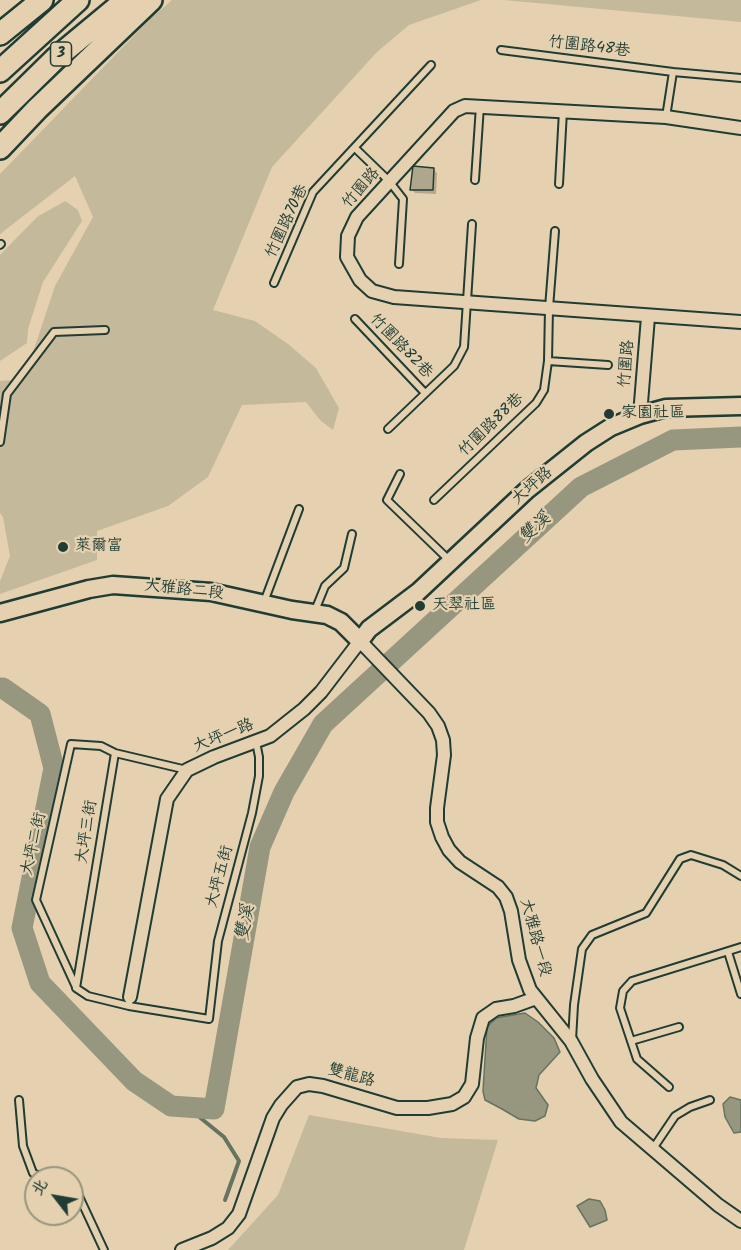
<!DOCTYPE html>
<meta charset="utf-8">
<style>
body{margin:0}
#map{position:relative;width:741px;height:1250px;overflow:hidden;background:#e5d1b0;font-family:Kalam,"LXGW WenKai TC",sans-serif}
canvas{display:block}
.north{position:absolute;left:24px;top:1166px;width:60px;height:60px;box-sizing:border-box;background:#e5d1b0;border:2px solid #96967e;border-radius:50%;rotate:301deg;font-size:16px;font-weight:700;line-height:24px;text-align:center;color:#1f3d34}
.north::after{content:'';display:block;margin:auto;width:21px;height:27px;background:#1f3d34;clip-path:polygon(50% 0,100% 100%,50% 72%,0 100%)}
</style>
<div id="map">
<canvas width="741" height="1250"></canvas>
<div class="north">北</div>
</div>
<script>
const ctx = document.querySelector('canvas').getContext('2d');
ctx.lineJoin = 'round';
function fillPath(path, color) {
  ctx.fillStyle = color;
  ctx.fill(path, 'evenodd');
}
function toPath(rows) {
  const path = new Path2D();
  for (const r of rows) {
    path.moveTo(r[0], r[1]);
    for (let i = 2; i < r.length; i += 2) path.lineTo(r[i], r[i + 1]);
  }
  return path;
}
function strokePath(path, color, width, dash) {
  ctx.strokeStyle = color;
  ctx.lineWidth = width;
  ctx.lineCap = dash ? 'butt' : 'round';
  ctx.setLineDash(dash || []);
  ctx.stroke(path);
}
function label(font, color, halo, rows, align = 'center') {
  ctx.font = font + ' Kalam,"LXGW WenKai TC",sans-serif';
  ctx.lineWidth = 4.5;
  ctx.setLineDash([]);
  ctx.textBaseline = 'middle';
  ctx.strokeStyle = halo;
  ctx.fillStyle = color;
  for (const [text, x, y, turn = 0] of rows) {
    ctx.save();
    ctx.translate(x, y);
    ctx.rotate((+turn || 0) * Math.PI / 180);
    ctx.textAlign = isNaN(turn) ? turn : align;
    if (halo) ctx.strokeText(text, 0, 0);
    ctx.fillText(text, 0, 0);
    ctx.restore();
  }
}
fillPath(toPath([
 [172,0,481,0,409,25,377,52,272,167,213,310,255,321,288,344,316,368,339,408,333,430,320,420,306,402,242,405,208,477,168,506,97,531,97,560,0,594,0,581,10,556,3,517,0,513,0,381,24,379,55,286,93,217,75,176,0,234,0,174,150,19],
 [504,0,741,0,741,22],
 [65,201,78,210,82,221,43,282,28,329,27,343,0,361,0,255,37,217],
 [309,1115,441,1138,498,1140,464,1250,228,1250,278,1195]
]), '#c4b99b');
const water = toPath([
 [525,1013,538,1022,554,1038,560,1052,539,1075,536,1088,548,1105,545,1116,535,1121,519,1119,502,1109,485,1100,483,1091,487,1027,496,1018,525,1013],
 [730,1097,741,1100,741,1132,734,1133,725,1117,723,1104,730,1097],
 [589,1199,600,1201,605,1210,607,1220,590,1227,577,1206,589,1199]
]);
fillPath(water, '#97977f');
strokePath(water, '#677361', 1.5);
fillPath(toPath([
 [433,169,437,173,436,194,415,193,411,189]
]), '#0003');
strokePath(toPath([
 [187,1107,224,1137,239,1161,225,1200]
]), '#677361', 4);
strokePath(toPath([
 [0,688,3,688,40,714,54,768,22,928,40,983,134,1081,171,1106,214,1109,260,847,284,792,323,724,581,487,673,440,741,437]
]), '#97977f', 21);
const building = toPath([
 [413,166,434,168,433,190,410,190,413,166]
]);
fillPath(building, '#aea78d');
strokePath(building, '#1f3d34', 1.5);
const lane = toPath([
 [501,50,673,72,741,78],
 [666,117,673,72],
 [355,148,389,181,403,199,399,264],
 [475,180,480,106],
 [559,184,563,111],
 [0,245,1,244],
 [274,283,313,192,431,65],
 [355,319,425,393],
 [548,361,608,365],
 [388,429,454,366,464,347,472,224],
 [0,442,7,394,54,332,105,330],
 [400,474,387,500,450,561],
 [434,500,536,403,544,390,548,361,549,308,555,231],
 [264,602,299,509],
 [314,613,325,586,344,568,352,534],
 [728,952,741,994],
 [76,987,36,900,71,744,101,746,115,753],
 [76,988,115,753,187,770],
 [76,988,88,996,129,1006,129,1003],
 [129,1006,209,1019,218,941,252,813,259,776,259,757,256,742],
 [572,1040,574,1005,582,949,592,935,646,913,680,859,691,855,723,865,741,876],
 [631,1041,679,1027],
 [669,1087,637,1059,620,1008,623,991,632,981,741,947],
 [19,1100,23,1146,33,1173,44,1178],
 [652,1150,675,1116,690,1107,710,1100],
 [72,1190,77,1192,104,1250]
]);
const street = toPath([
 [741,128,666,117,465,106,454,111,357,217,348,236,347,257,360,280,372,291,394,297,741,322],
 [640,415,648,317],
 [130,997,167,799,187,770,214,757,270,736,304,709,321,692,360,641,429,713,438,726,443,740,444,755,437,808,437,822,442,837,449,850,460,862,498,887,506,897,511,911,519,960,530,990,571,1041,592,1079,621,1122,718,1205,741,1221],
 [182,1250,212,1238,228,1228,239,1214,273,1118,281,1105,297,1087,309,1084,323,1086,397,1108,428,1108,452,1104,464,1097,472,1084,477,1038,483,1018,496,1009,514,1006,536,998]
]);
const secondary = toPath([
 [0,613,89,589,113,585,211,592,292,610,327,615,341,622,360,641,369,629,418,592,527,490,586,443,611,427,640,415,666,408,741,406]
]);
const highway = toPath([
 [0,34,42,0],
 [0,71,78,0],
 [0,113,56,58,126,0],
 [0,148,37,109,151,0]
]);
strokePath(lane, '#1f3d34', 10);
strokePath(street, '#1f3d34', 16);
strokePath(secondary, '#1f3d34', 21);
strokePath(highway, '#1f3d34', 26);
strokePath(lane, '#e5d1b0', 6);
strokePath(street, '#e5d1b0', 12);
strokePath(secondary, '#e5d1b0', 16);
strokePath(highway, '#e5d1b0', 21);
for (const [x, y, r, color] of [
 [609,414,6,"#1f3d34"],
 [63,547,6,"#1f3d34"],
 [420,606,6,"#1f3d34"]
]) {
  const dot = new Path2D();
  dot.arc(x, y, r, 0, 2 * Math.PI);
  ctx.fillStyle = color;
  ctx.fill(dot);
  strokePath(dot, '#e5d1b0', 2);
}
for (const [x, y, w] of [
 [61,54,21]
]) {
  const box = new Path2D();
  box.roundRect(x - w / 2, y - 12, w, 24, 4.5);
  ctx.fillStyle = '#e5d1b0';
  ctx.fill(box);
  strokePath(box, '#1f3d34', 1.5);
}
label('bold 15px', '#1f3d34', null, [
 ["3",61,54]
]);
label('16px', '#1f3d34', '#e5d1b0', [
 ["竹圍路48巷",589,48,7],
 ["竹園路",362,189,-49],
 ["竹圍路70巷",288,222,-65],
 ["竹圍路82巷",400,347,46],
 ["竹圍路",628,364,-85],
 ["竹圍路88巷",492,426,-44],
 ["大坪路",533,487,-41],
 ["大雅路二段",184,591,6],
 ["大坪一路",224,737,-22],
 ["大坪三街",88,832,-81],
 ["大坪二街",35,844,-77],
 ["大坪五街",221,877,-75],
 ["大雅路一段",534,938,75],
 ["雙龍路",351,1077,15]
]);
label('16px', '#1f3d34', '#e5d1b0', [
 ["家園社區",621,414],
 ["萊爾富",75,547],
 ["天翠社區",432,606]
], 'left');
label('italic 18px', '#2b463c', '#e5d1b0', [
 ["雙溪",536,529,-43],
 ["雙溪",247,923,-80]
]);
</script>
